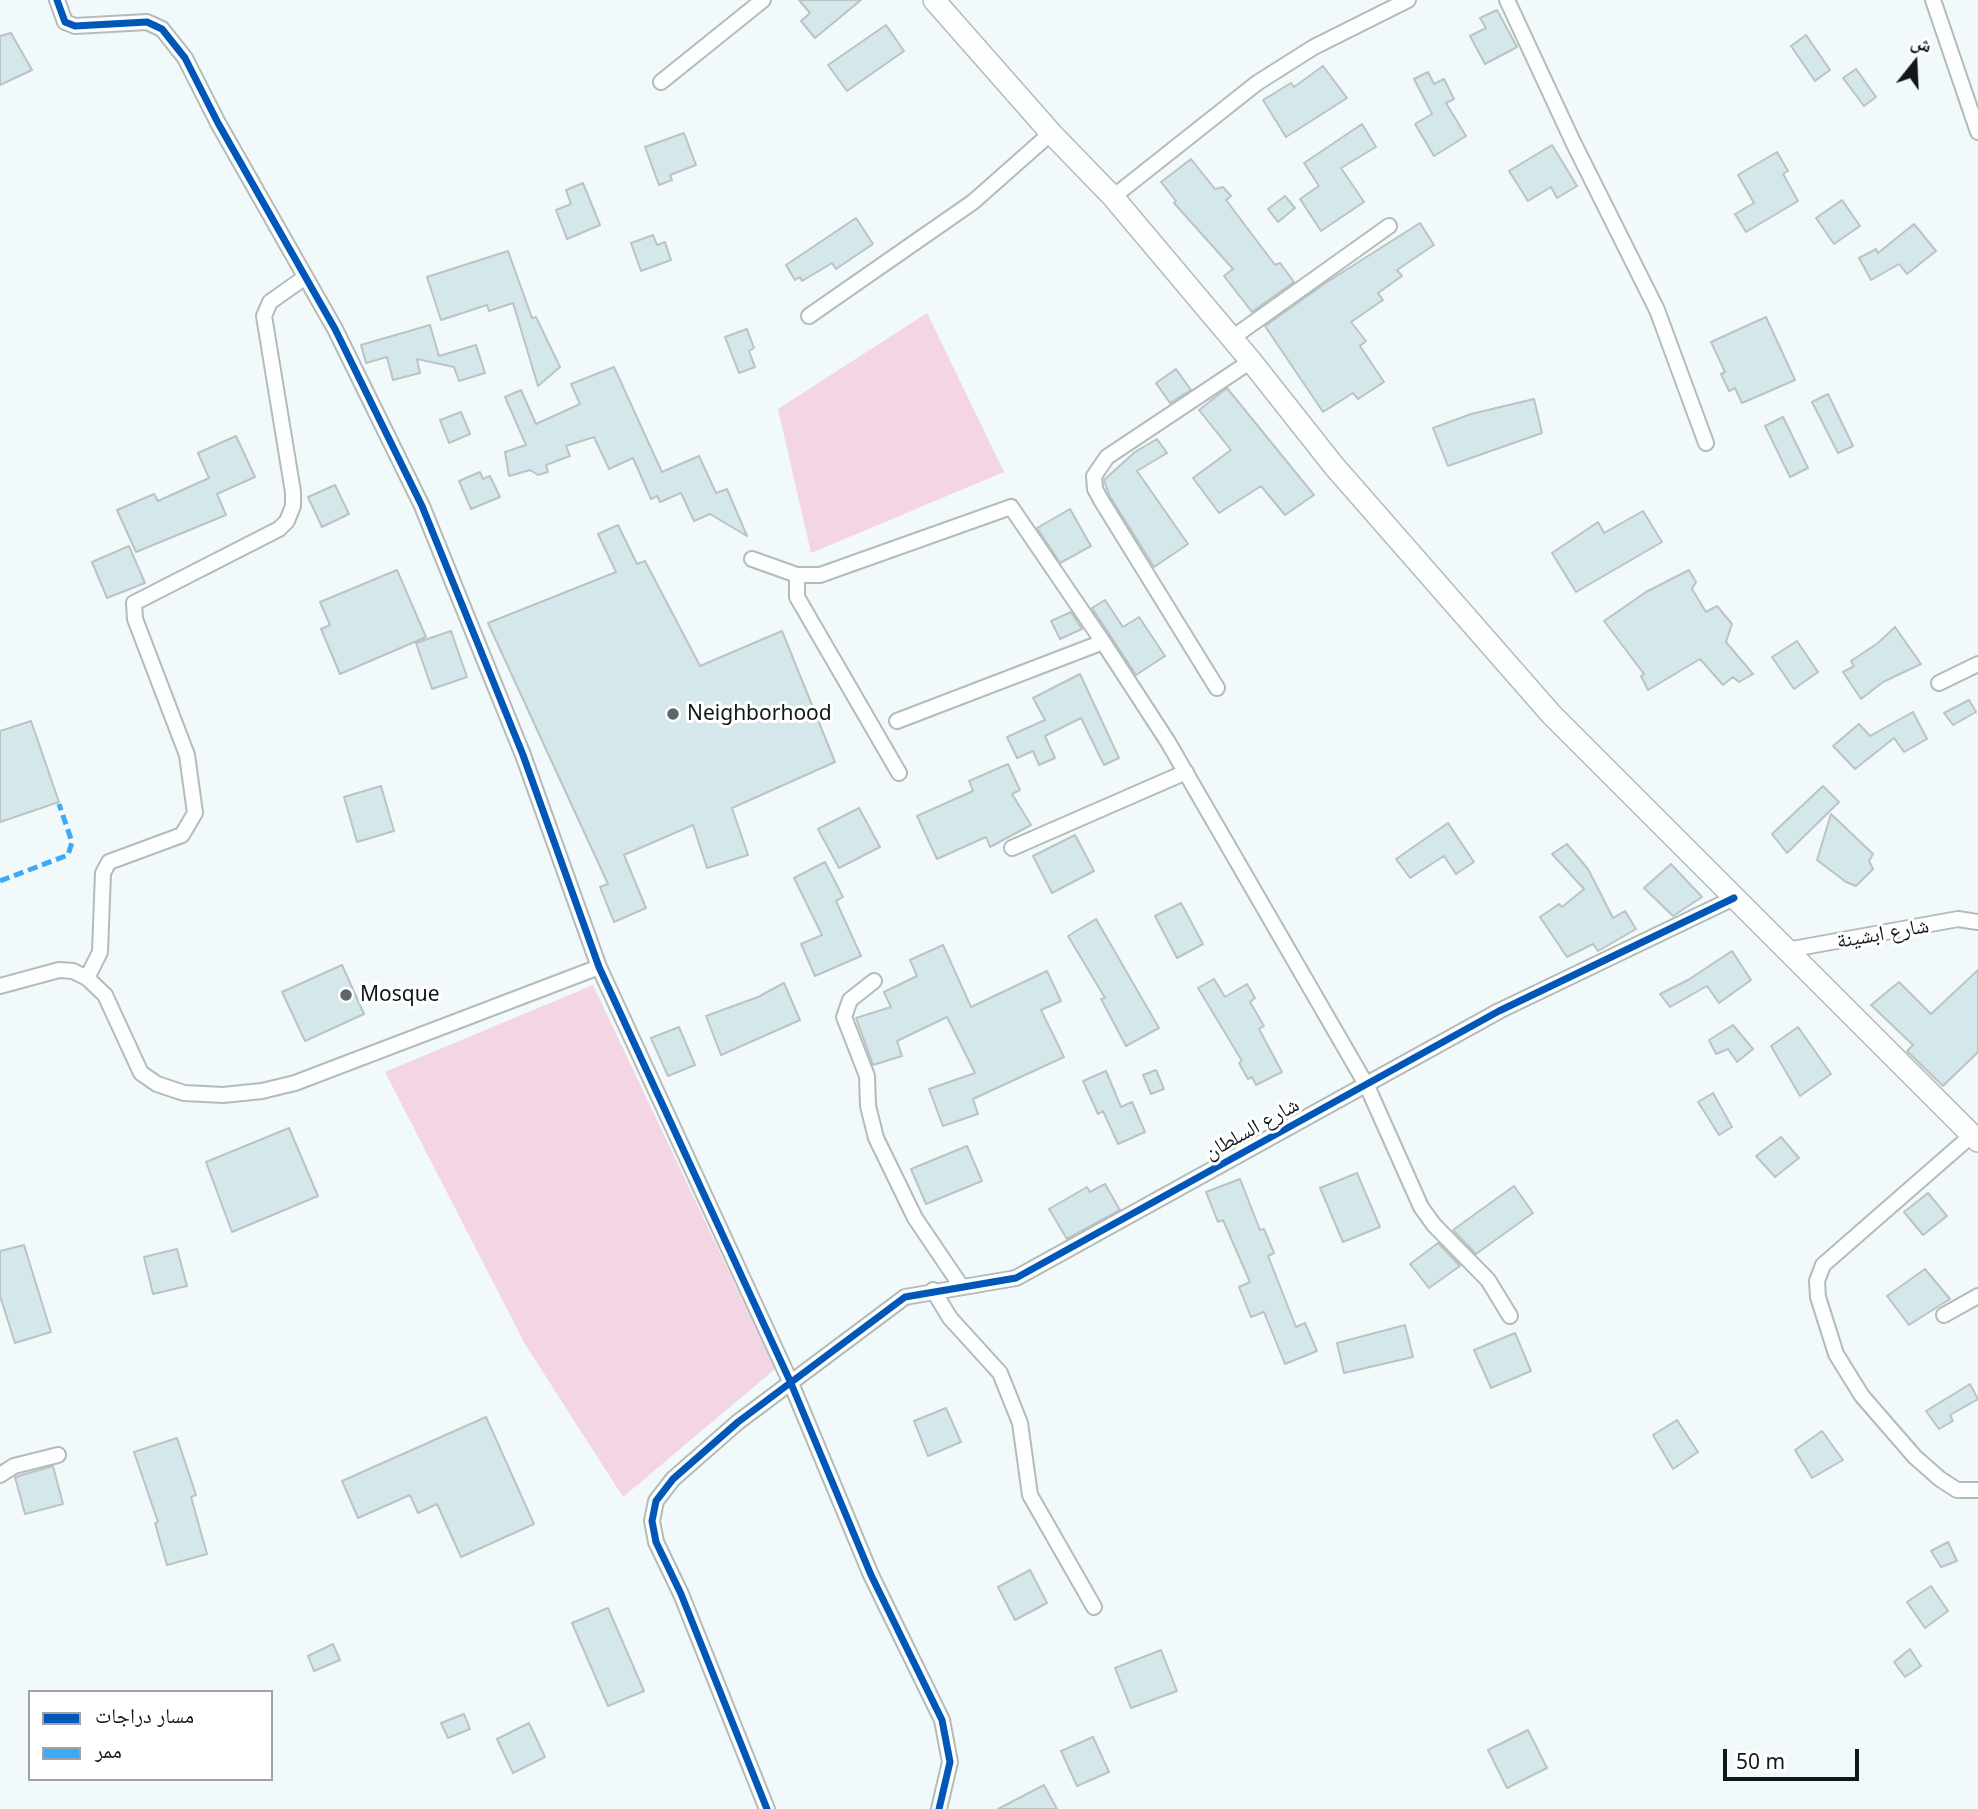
<!DOCTYPE html>
<meta charset="utf-8">
<style>
body{margin:0}
#map{position:relative;width:1978px;height:1809px;overflow:hidden;background:#f1f9fa;font-family:"Noto Sans","Noto Naskh Arabic",sans-serif}
canvas{display:block}
.legend{position:absolute;left:28px;top:1690px;width:245px;height:91px;box-sizing:border-box;background:#fff;border:2px solid #a0a2a3;margin:0;padding:9px 12px;list-style:none;font-size:21px;color:#111718}
.legend li{display:flex;align-items:center;gap:14px;height:35px}
.legend b{width:35px;border:2px solid #a0a2a3}
.north{position:absolute;left:1880px;top:28px;width:70px;height:70px;-webkit-text-stroke:5px #fff;paint-order:stroke;rotate:18deg;font-size:19px;font-weight:700;line-height:28px;text-align:center;color:#111718}
.north::after{content:'';display:block;margin:auto;width:24px;height:32px;background:#111718;clip-path:polygon(50% 0,100% 100%,50% 72%,0 100%)}
.scale{position:absolute;left:1723px;top:1749px;width:136px;height:32px;box-sizing:border-box;border:4px solid #111718;border-top:0;padding-left:9px;font-size:21px;line-height:24px;white-space:nowrap;color:#111718;-webkit-text-stroke:5px #fff;paint-order:stroke}
</style>
<div id="map">
<canvas width="1978" height="1809"></canvas>
<ul class="legend">
<li><b style="height:9px;background:#0057b8"></b>مسار دراجات</li>
<li><b style="height:9px;background:#3fa9f5"></b>ممر</li>
</ul>
<div class="north">ش</div>
<div class="scale">50 m</div>
</div>
<script>
const ctx = document.querySelector('canvas').getContext('2d');
ctx.lineJoin = 'round';
function fillPath(path, color) {
  ctx.fillStyle = color;
  ctx.fill(path, 'evenodd');
}
function toPath(rows) {
  const path = new Path2D();
  for (const r of rows) {
    path.moveTo(r[0], r[1]);
    for (let i = 2; i < r.length; i += 2) path.lineTo(r[i], r[i + 1]);
  }
  return path;
}
function strokePath(path, color, width, dash) {
  ctx.strokeStyle = color;
  ctx.lineWidth = width;
  ctx.lineCap = dash ? 'butt' : 'round';
  ctx.setLineDash(dash || []);
  ctx.stroke(path);
}
function label(font, color, halo, rows, align = 'center') {
  ctx.font = font + ' "Noto Sans","Noto Naskh Arabic",sans-serif';
  ctx.lineWidth = 6;
  ctx.setLineDash([]);
  ctx.textBaseline = 'middle';
  ctx.strokeStyle = halo;
  ctx.fillStyle = color;
  for (const [text, x, y, turn = 0] of rows) {
    ctx.save();
    ctx.translate(x, y);
    ctx.rotate((+turn || 0) * Math.PI / 180);
    ctx.textAlign = isNaN(turn) ? turn : align;
    if (halo) ctx.strokeText(text, 0, 0);
    ctx.fillText(text, 0, 0);
    ctx.restore();
  }
}
fillPath(toPath([
 [927,313,1004,472,811,553,778,409],
 [593,985,775,1369,623,1497,525,1344,385,1072]
]), '#f3d5e4');
const building = toPath([
 [799,0,861,0,815,38,801,21,810,13,799,0],
 [1497,10,1517,47,1485,64,1470,36,1486,28,1480,18,1497,10],
 [886,25,904,51,847,91,828,65,886,25],
 [11,33,32,70,0,85,0,36,11,33],
 [1806,35,1830,70,1815,81,1791,46,1806,35],
 [1323,66,1347,98,1286,137,1263,100,1291,83,1294,87,1323,66],
 [1856,69,1876,97,1864,106,1843,78,1856,69],
 [1428,72,1434,84,1444,79,1454,99,1446,103,1466,136,1434,156,1415,124,1432,114,1414,79,1428,72],
 [1362,124,1376,147,1341,168,1364,202,1321,231,1300,199,1319,186,1304,163,1362,124],
 [684,133,696,165,670,175,672,180,659,185,645,147,684,133],
 [1552,145,1577,186,1557,198,1551,187,1528,201,1509,171,1552,145],
 [1777,152,1788,171,1783,174,1798,201,1746,232,1735,214,1754,203,1738,175,1777,152],
 [1191,159,1215,189,1223,187,1231,196,1226,200,1275,265,1280,263,1294,282,1252,312,1224,276,1233,269,1174,203,1176,201,1161,182,1191,159],
 [583,183,600,225,567,239,556,210,571,204,566,190,583,183],
 [1285,196,1295,208,1278,222,1268,209,1285,196],
 [1842,200,1860,226,1834,244,1816,218,1842,200],
 [856,218,873,244,836,269,832,263,802,281,800,277,795,280,786,265,856,218],
 [1420,223,1434,245,1397,270,1402,276,1378,293,1383,300,1351,322,1366,341,1360,346,1384,382,1358,399,1353,393,1323,412,1265,326,1327,282,1420,223],
 [1914,224,1936,251,1907,274,1899,264,1871,280,1859,258,1876,249,1878,253,1914,224],
 [653,235,657,245,665,242,671,260,641,271,631,243,653,235],
 [508,251,532,318,536,317,560,367,538,386,513,303,489,311,487,305,441,320,427,277,508,251],
 [1766,317,1795,380,1742,403,1735,388,1729,391,1721,374,1725,372,1711,342,1766,317],
 [430,325,439,356,476,345,485,373,459,381,454,367,417,359,420,373,393,380,387,357,366,363,361,345,430,325],
 [747,329,754,348,749,351,755,367,739,373,725,337,747,329],
 [614,367,662,472,699,456,716,493,727,489,747,536,710,514,694,521,681,493,660,502,657,496,651,499,633,458,609,469,594,437,566,446,570,456,546,465,548,472,538,475,530,470,509,476,505,452,526,445,505,397,521,390,536,424,580,404,571,384,614,367],
 [1176,369,1191,390,1170,403,1156,383,1176,369],
 [1227,388,1314,495,1285,515,1261,486,1219,513,1193,478,1231,450,1199,410,1227,388],
 [1828,394,1853,446,1838,453,1812,402,1828,394],
 [1534,399,1542,433,1448,466,1433,428,1471,414,1534,399],
 [461,412,470,434,449,443,440,420,461,412],
 [1783,417,1808,468,1790,477,1765,426,1783,417],
 [236,436,255,477,217,494,226,515,136,552,117,510,154,494,158,501,209,478,198,453,236,436],
 [1157,439,1167,453,1137,471,1188,544,1154,567,1109,495,1104,480,1135,452,1157,439],
 [480,472,483,479,490,476,500,497,471,509,459,481,480,472],
 [335,485,349,514,322,527,308,497,335,485],
 [1070,509,1091,546,1060,563,1037,528,1070,509],
 [1643,511,1662,542,1576,592,1552,553,1598,522,1604,533,1643,511],
 [618,525,637,564,645,561,700,666,782,631,835,762,732,808,748,855,707,868,693,825,624,855,646,908,614,922,600,887,608,884,488,623,616,572,598,534,618,525],
 [129,546,145,583,107,598,92,562,129,546],
 [397,570,426,637,340,674,321,629,330,625,320,602,397,570],
 [1689,570,1696,582,1692,589,1706,612,1717,606,1732,624,1726,642,1753,674,1739,682,1733,677,1723,685,1700,659,1648,690,1641,676,1644,674,1604,621,1646,592,1689,570],
 [1105,600,1123,627,1139,617,1165,656,1136,675,1092,608,1105,600],
 [1071,612,1082,629,1060,639,1051,621,1071,612],
 [1895,627,1921,664,1883,682,1861,699,1843,672,1854,666,1851,661,1878,643,1895,627],
 [451,631,467,677,432,689,416,643,451,631],
 [1797,641,1818,672,1794,689,1772,657,1797,641],
 [1080,674,1119,758,1104,765,1081,718,1045,736,1055,758,1039,765,1033,751,1017,758,1007,737,1045,720,1033,698,1080,674],
 [1969,700,1976,712,1953,725,1944,713,1969,700],
 [1913,712,1927,739,1904,752,1894,738,1855,769,1833,746,1859,724,1870,736,1913,712],
 [31,721,59,802,0,822,0,731,31,721],
 [1008,764,1020,790,1012,794,1031,825,990,847,986,837,937,859,917,816,973,791,969,781,1008,764],
 [381,786,394,831,357,842,344,797,381,786],
 [1823,786,1839,802,1787,853,1772,834,1823,786],
 [859,808,880,847,839,868,818,829,859,808],
 [1831,814,1873,854,1869,861,1873,869,1856,886,1846,882,1817,860,1831,814],
 [1448,823,1474,862,1456,874,1444,856,1410,878,1396,859,1448,823],
 [1075,835,1094,871,1052,893,1033,856,1075,835],
 [1567,844,1588,869,1613,918,1625,911,1636,929,1598,951,1593,944,1567,957,1540,917,1559,904,1562,907,1584,889,1552,854,1567,844],
 [825,862,843,897,836,901,861,956,815,976,801,944,822,935,794,878,825,862],
 [1671,864,1702,897,1673,916,1644,888,1671,864],
 [1181,903,1203,944,1177,958,1155,916,1181,903],
 [1096,919,1159,1028,1126,1046,1101,999,1105,998,1068,936,1096,919],
 [943,945,971,1007,1047,971,1061,1001,1041,1010,1064,1057,973,1099,978,1114,943,1126,929,1089,975,1073,947,1017,897,1041,902,1056,873,1065,856,1018,891,1007,884,992,917,976,910,960,943,945],
 [1732,951,1751,980,1719,1003,1707,986,1670,1007,1660,994,1688,980,1732,951],
 [342,965,364,1014,305,1041,282,992,342,965],
 [1978,970,1978,1052,1943,1086,1907,1051,1913,1045,1871,1005,1899,982,1931,1014,1978,970],
 [1214,979,1225,997,1247,984,1255,998,1250,1002,1264,1026,1259,1029,1282,1072,1256,1085,1252,1077,1248,1079,1239,1063,1242,1061,1198,988,1214,979],
 [784,983,800,1020,721,1055,706,1016,758,997,784,983],
 [1733,1025,1753,1049,1737,1062,1728,1049,1716,1054,1709,1040,1733,1025],
 [679,1027,695,1065,668,1076,651,1038,679,1027],
 [1798,1027,1831,1074,1800,1096,1771,1046,1798,1027],
 [1156,1070,1164,1089,1151,1094,1143,1075,1156,1070],
 [1106,1071,1121,1107,1132,1102,1145,1132,1118,1144,1103,1111,1098,1114,1083,1081,1106,1071],
 [1713,1093,1732,1127,1719,1135,1698,1102,1713,1093],
 [289,1128,318,1196,232,1232,206,1162,289,1128],
 [1781,1137,1799,1158,1775,1177,1756,1156,1781,1137],
 [967,1146,982,1181,926,1204,911,1169,967,1146],
 [1357,1173,1380,1227,1343,1242,1320,1188,1357,1173],
 [1240,1179,1260,1230,1264,1229,1274,1253,1268,1256,1296,1327,1305,1323,1317,1351,1285,1364,1264,1312,1251,1317,1239,1287,1250,1282,1223,1220,1218,1222,1206,1192,1240,1179],
 [1105,1184,1120,1210,1067,1239,1049,1209,1087,1187,1090,1192,1105,1184],
 [1514,1186,1533,1213,1476,1254,1453,1230,1514,1186],
 [1928,1193,1947,1216,1923,1235,1904,1212,1928,1193],
 [1438,1243,1460,1266,1429,1288,1410,1264,1438,1243],
 [24,1245,51,1332,15,1343,0,1296,0,1251,24,1245],
 [177,1249,187,1286,153,1294,144,1257,177,1249],
 [1925,1269,1950,1299,1909,1325,1887,1296,1925,1269],
 [1405,1325,1413,1357,1344,1373,1337,1343,1405,1325],
 [1515,1333,1531,1371,1491,1388,1474,1350,1515,1333],
 [1970,1384,1978,1399,1950,1415,1953,1421,1939,1429,1926,1411,1970,1384],
 [946,1408,961,1442,928,1456,914,1421,946,1408],
 [486,1417,534,1524,461,1557,437,1504,418,1513,410,1495,358,1518,342,1481,486,1417],
 [1677,1420,1698,1452,1673,1469,1653,1435,1677,1420],
 [1822,1431,1843,1460,1812,1478,1795,1450,1822,1431],
 [177,1438,196,1495,191,1497,207,1554,167,1565,155,1523,158,1522,134,1452,177,1438],
 [53,1466,63,1504,25,1514,15,1477,53,1466],
 [1948,1542,1957,1561,1941,1567,1931,1551,1948,1542],
 [1030,1570,1047,1603,1015,1620,998,1587,1030,1570],
 [1931,1586,1948,1611,1925,1628,1907,1602,1931,1586],
 [608,1608,644,1691,608,1706,572,1623,608,1608],
 [333,1644,340,1660,314,1671,308,1656,333,1644],
 [1910,1649,1921,1666,1905,1677,1894,1662,1910,1649],
 [1161,1650,1177,1691,1131,1708,1115,1668,1161,1650],
 [464,1714,470,1729,448,1738,441,1723,464,1714],
 [529,1723,545,1757,513,1773,497,1739,529,1723],
 [1528,1730,1547,1768,1507,1788,1488,1750,1528,1730],
 [1093,1737,1109,1772,1077,1786,1061,1751,1093,1737],
 [1044,1785,1057,1809,998,1809,1044,1785]
]);
fillPath(building, '#d4e7eb');
strokePath(building, '#bcc3c4', 2);
const street = toPath([
 [57,0,65,22,75,26,147,22,162,29,185,58,218,123,335,329,422,506,523,755,599,967,790,1381,871,1575,942,1720,950,1762,939,1809],
 [1507,0,1573,142,1657,310,1706,443],
 [1933,0,1978,132],
 [661,82,763,0],
 [1113,197,1257,83,1314,47,1408,0],
 [809,316,973,202,1051,133],
 [1232,338,1389,226],
 [752,559,797,575,820,575,1011,507,1103,642],
 [797,575,797,597,899,773],
 [1939,683,1978,664],
 [1217,688,1101,500,1095,489,1094,476,1107,457,1251,361],
 [897,721,1103,642,1168,742,1367,1086,1421,1207,1434,1225,1488,1280,1510,1316],
 [1012,848,1186,772],
 [1787,950,1958,919,1978,922],
 [87,978,100,952,103,873,109,862,182,835,195,813,187,755,135,619,134,603,279,529,287,521,293,506,293,492,264,316,270,302,304,278],
 [874,981,850,1000,844,1017,867,1076,868,1106,876,1138,915,1218,961,1286],
 [0,986,59,970,73,971,87,978,105,995,141,1073,157,1084,184,1093,223,1095,262,1091,295,1083,599,967],
 [1972,1135,1823,1265,1817,1281,1818,1297,1836,1354,1862,1396,1915,1457,1940,1479,1957,1490,1978,1490],
 [933,1290,950,1318,1000,1373,1020,1423,1030,1495,1094,1607],
 [1944,1315,1978,1296],
 [0,1475,14,1466,58,1455],
 [767,1809,681,1594,656,1542,652,1521,656,1501,673,1479,738,1422,905,1297,1016,1278,1499,1011,1734,898]
]);
const secondary = toPath([
 [934,0,1051,133,1113,197,1251,361,1334,466,1551,714,1978,1141]
]);
strokePath(street, '#b4bbbc', 18);
strokePath(secondary, '#b4bbbc', 24);
strokePath(street, '#fdfefe', 14);
strokePath(secondary, '#fdfefe', 21);
strokePath(toPath([
 [0,881,68,855,72,842,59,804]
]), '#3fa9f5', 5, [10, 5]);
strokePath(toPath([
 [57,0,65,22,75,26,147,22,162,29,185,58,218,123,335,329,422,506,523,755,599,967,790,1381,871,1575,942,1720,950,1762,939,1809],
 [767,1809,681,1594,656,1542,652,1521,656,1501,673,1479,738,1422,905,1297,1016,1278,1499,1011,1734,898]
]), '#0057b8', 7);
for (const [x, y, r, color] of [
 [673,714,7,"#5f6667"],
 [346,995,7,"#5f6667"]
]) {
  const dot = new Path2D();
  dot.arc(x, y, r, 0, 2 * Math.PI);
  ctx.fillStyle = color;
  ctx.fill(dot);
  strokePath(dot, '#fff', 2.5);
}
label('21px', '#111718', '#fff', [
 ["Neighborhood",687,714],
 ["Mosque",360,995]
], 'left');
label('21px', '#111718', '#fff', [
 ["شارع ابشينة",1883,934,-10],
 ["شارع السلطان",1252,1129,-29]
]);
</script>
